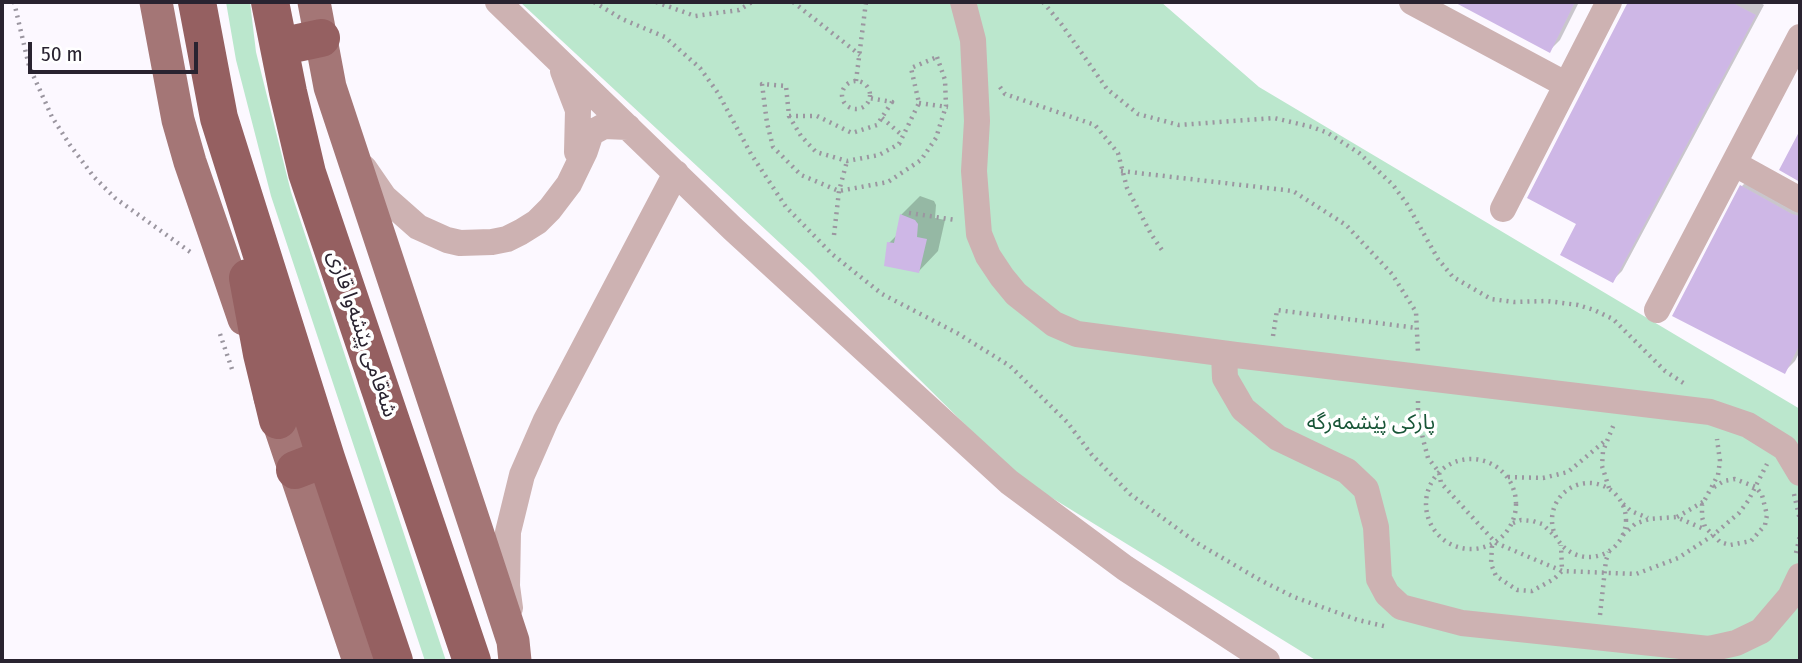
<!DOCTYPE html>
<meta charset="utf-8">
<style>
body{margin:0}
#map{position:relative;width:1802px;height:663px;overflow:hidden;background:#fcf8ff;font-family:"Fira Sans Condensed",sans-serif}
canvas{display:block}
.frame{position:absolute;inset:0;border:4px solid #292330;pointer-events:none}
.scale{position:absolute;left:28px;top:42px;width:170px;height:32px;box-sizing:border-box;border:4px solid #292330;border-top:0;padding-left:9px;font-size:21px;line-height:24px;white-space:nowrap;color:#292330;-webkit-text-stroke:5px #fff;paint-order:stroke}
</style>
<div id="map">
<canvas width="1802" height="663"></canvas>
<div class="frame"></div>
<div class="scale">50 m</div>
</div>
<script>
const ctx = document.querySelector('canvas').getContext('2d');
ctx.lineJoin = 'round';
function fillPath(path, color) {
  ctx.fillStyle = color;
  ctx.fill(path, 'evenodd');
}
function toPath(rows) {
  const path = new Path2D();
  for (const r of rows) {
    if (r.length === 3) {
      path.moveTo(r[0] + r[2], r[1]);
      path.arc(r[0], r[1], r[2], 0, 2 * Math.PI);
      continue;
    }
    path.moveTo(r[0], r[1]);
    for (let i = 2; i < r.length; i += 2) path.lineTo(r[i], r[i + 1]);
  }
  return path;
}
function strokePath(path, color, width, dash) {
  ctx.strokeStyle = color;
  ctx.lineWidth = width;
  ctx.lineCap = dash ? 'butt' : 'round';
  ctx.setLineDash(dash || []);
  ctx.stroke(path);
}
function label(font, color, halo, rows, align = 'center') {
  ctx.font = font + ' "Fira Sans Condensed","Noto Sans Arabic",sans-serif';
  ctx.lineWidth = 7;
  ctx.setLineDash([]);
  ctx.textBaseline = 'middle';
  ctx.strokeStyle = halo;
  ctx.fillStyle = color;
  for (const [text, x, y, turn = 0] of rows) {
    ctx.save();
    ctx.translate(x, y);
    ctx.rotate((+turn || 0) * Math.PI / 180);
    ctx.textAlign = isNaN(turn) ? turn : align;
    if (halo) ctx.strokeText(text, 0, 0);
    ctx.fillText(text, 0, 0);
    ctx.restore();
  }
}
fillPath(toPath([
 [226,2,250,2,256,52,291,192,446,661,425,661,271,196,236,60],
 [520,2,1161,2,1259,87,1800,409,1800,661,1317,661,1018,477,809,270]
]), '#bbe7cd');
fillPath(toPath([
 [1458,2,1579,2,1560,40,1550,50],
 [1631,2,1759,2,1764,5,1622,271,1612,281,1579,224,1529,197],
 [1753,175,1800,201,1800,351,1795,361,1784,372,1742,186],
 [920,196,934,201,936,205,935,218,945,220,938,251,919,271,889,243,898,234,901,215]
]), '#0003');
fillPath(toPath([
 [1454,2,1575,2,1550,53],
 [1628,2,1731,2,1756,15,1613,283,1560,255,1576,224,1527,198],
 [1800,130,1800,182,1779,170],
 [1740,185,1792,214,1800,216,1800,344,1785,374,1672,316],
 [900,214,915,220,918,224,917,237,927,239,919,273,884,266,887,242,894,243]
]), '#ceb7e6');
strokePath(toPath([
 [14,2,29,66,52,117,70,145,94,177,115,198,193,254],
 [594,2,622,19,665,37,700,68,718,93,751,154,786,207,832,254,882,294,957,333,1010,366,1067,422,1092,455,1130,494,1197,543,1260,580,1294,597,1358,620,1388,627],
 [656,2,695,16,739,10,752,2],
 [793,2,860,55],
 [1043,2,1062,25,1107,89,1138,114,1179,125,1274,118,1312,127,1328,133,1359,153,1393,185,1407,204,1438,259,1453,277,1491,299,1514,302,1547,301,1578,305,1594,310,1613,319,1665,371,1685,384],
 [937,57,945,80,946,106,936,138,921,160,888,182,839,191,801,175,773,147,767,123,762,84,786,86,789,116,801,136,816,152,847,161,879,155,899,144,919,103,911,68,937,57],
 [856,81,866,2],
 [856,95,14],
 [1000,87,1005,94,1095,125,1118,153,1127,188,1151,234,1164,253],
 [919,103,948,107],
 [789,116,817,116,852,133,877,125,892,102,869,98],
 [882,118,903,136],
 [1121,171,1293,191,1346,225,1392,274,1416,312,1418,353],
 [909,213,956,220],
 [834,235,839,191,847,161],
 [220,334,233,372],
 [1273,336,1277,310,1417,328],
 [1418,401,1418,414,1423,439,1428,458,1439,472,1441,483,1496,543,1562,571,1636,574,1678,558,1712,536,1739,513,1748,501,1767,464],
 [1471,504,45],
 [1508,477,1543,478,1568,472,1605,441],
 [1589,520,37],
 [1714,487,1724,481,1735,479,1756,487,1762,495,1767,515,1765,525,1751,541,1730,545,1720,542,1705,527,1702,517,1702,505,1718,475,1720,461,1717,439],
 [1609,488,1602,466,1603,451,1614,424],
 [1794,494,1800,520],
 [1623,504,1631,511,1648,518],
 [1677,517,1703,502],
 [1513,523,1521,520,1533,521,1542,524,1554,535],
 [1623,535,1635,524,1649,519,1676,517,1704,529],
 [1492,546,1491,564,1496,576,1517,590,1532,591,1554,579,1562,571,1561,545],
 [1796,553,1800,535],
 [1600,615,1606,560,1609,552]
]), '#9b96a0', 4.5, [2, 5]);
strokePath(toPath([
 [498,2,733,229,1009,482,1125,568,1267,661],
 [963,2,973,40,977,121,974,171,979,234,988,256,1002,277,1016,294,1054,324,1077,334,1236,355,1710,412,1748,425,1785,448,1800,473],
 [1412,2,1565,84],
 [563,71,578,110,577,152],
 [1735,164,1800,200],
 [364,168,384,197,418,227,447,240,460,243,492,242,507,239,521,232,537,222,550,209,569,184,585,151,591,133,604,126,628,127],
 [1503,209,1609,2],
 [1657,310,1800,37],
 [1224,354,1225,378,1243,409,1278,438,1347,471,1366,489,1376,527,1379,579,1387,594,1401,607,1462,623,1709,649,1736,643,1761,631,1790,597,1800,576],
 [510,608,507,586,508,532,522,475,546,420,676,173]
]), '#cdb2b2', 26);
strokePath(toPath([
 [156,2,178,120,190,162,244,319],
 [314,2,330,87,476,528,513,641,515,661],
 [270,397,359,661]
]), '#a47676', 33);
strokePath(toPath([
 [197,2,219,118,326,458,394,661],
 [270,2,288,92,307,173,472,661],
 [279,47,321,38],
 [248,278,262,354,278,420],
 [295,470,326,458]
]), '#956061', 38);
label('21px', '#292330', '#fff', [
 ["شەقامی پێشەوا قازی",362,334,71]
]);
label('21px', '#185537', '#fff', [
 ["پارکی پێشمەرگە",1371,423]
]);
</script>
